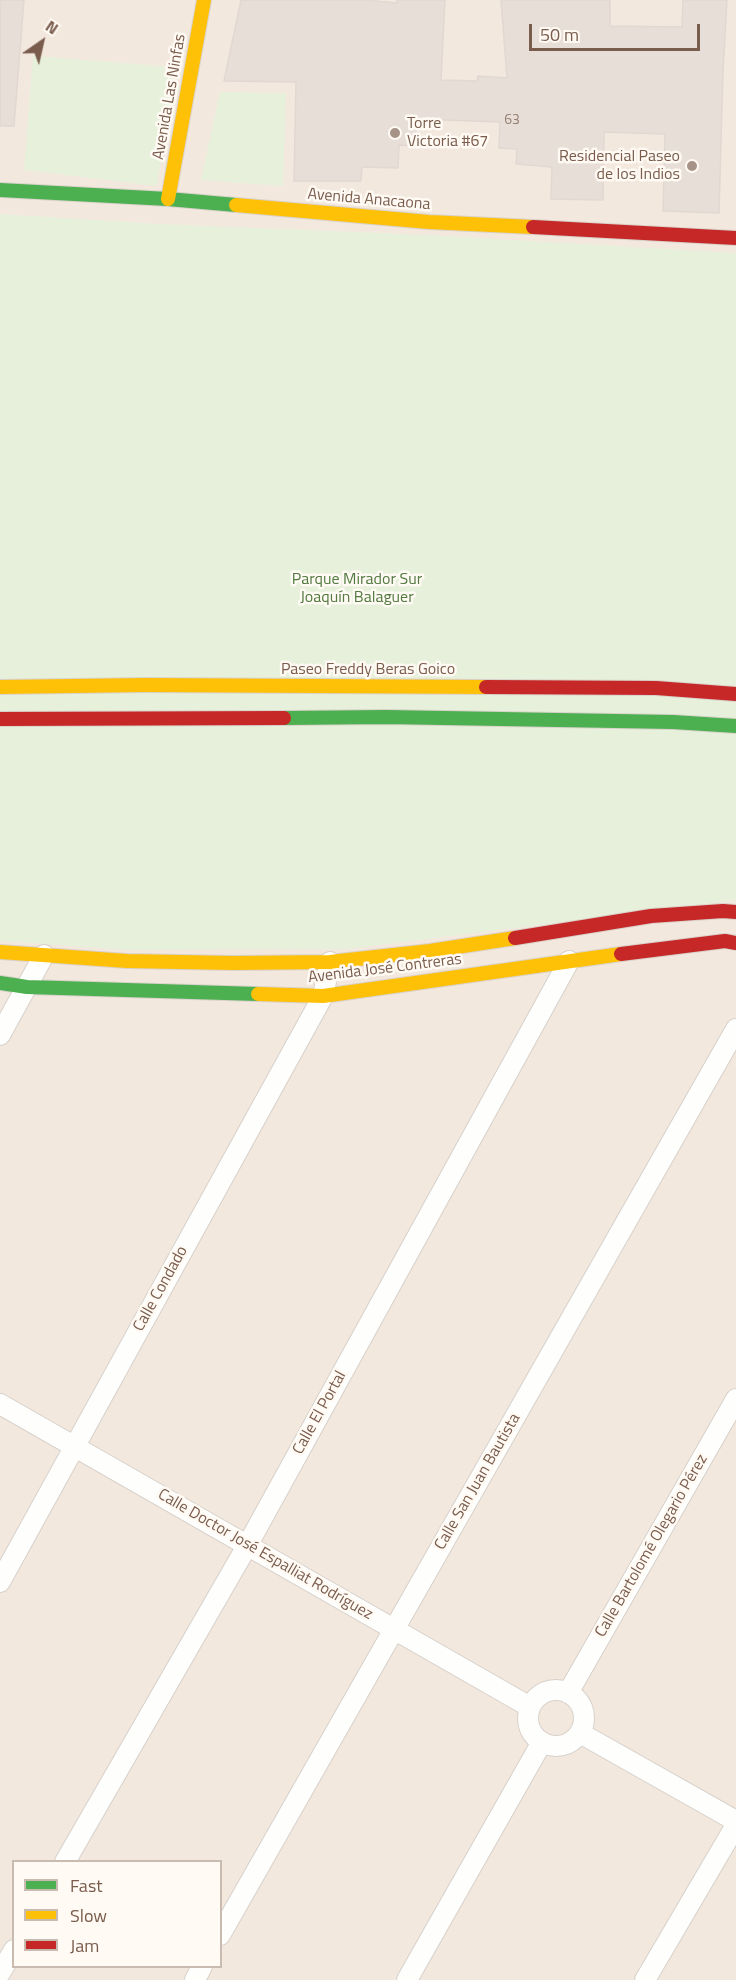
<!DOCTYPE html>
<meta charset="utf-8">
<style>
body{margin:0}
#map{position:relative;width:736px;height:1980px;overflow:hidden;background:#f9f5f0;font-family:"Titillium Web",sans-serif}
canvas{display:block}
.legend{position:absolute;left:12px;top:1860px;width:210px;height:108px;box-sizing:border-box;background:#fffaf3;border:2px solid #cabbb1;margin:0;padding:8px 10px;list-style:none;font-size:18px;color:#7a5c4d}
.legend li{display:flex;align-items:center;gap:12px;height:30px}
.legend b{width:30px;border:2px solid #cabbb1}
.north{position:absolute;left:12px;top:12px;width:60px;height:60px;-webkit-text-stroke:4px #fffaf3;paint-order:stroke;rotate:34deg;font-size:16px;font-weight:700;line-height:24px;text-align:center;color:#7a5c4d}
.north::after{content:'';display:block;margin:auto;width:21px;height:27px;background:#7a5c4d;clip-path:polygon(50% 0,100% 100%,50% 72%,0 100%)}
.scale{position:absolute;left:529px;top:24px;width:171px;height:27px;box-sizing:border-box;border:3px solid #7a5c4d;border-top:0;padding-left:8px;font-size:18px;line-height:21px;white-space:nowrap;color:#7a5c4d;-webkit-text-stroke:4px #fffaf3;paint-order:stroke}
</style>
<div id="map">
<canvas width="736" height="1980"></canvas>
<ul class="legend">
<li><b style="height:8px;background:#4caf50"></b>Fast</li>
<li><b style="height:8px;background:#ffc107"></b>Slow</li>
<li><b style="height:8px;background:#c62828"></b>Jam</li>
</ul>
<div class="north">N</div>
<div class="scale">50 m</div>
</div>
<script>
const ctx = document.querySelector('canvas').getContext('2d');
ctx.lineJoin = 'round';
function fillPath(path, color) {
  ctx.fillStyle = color;
  ctx.fill(path, 'evenodd');
}
function toPath(rows) {
  const path = new Path2D();
  for (const r of rows) {
    if (r.length === 3) {
      path.moveTo(r[0] + r[2], r[1]);
      path.arc(r[0], r[1], r[2], 0, 2 * Math.PI);
      continue;
    }
    path.moveTo(r[0], r[1]);
    for (let i = 2; i < r.length; i += 2) path.lineTo(r[i], r[i + 1]);
  }
  return path;
}
function strokePath(path, color, width, dash) {
  ctx.strokeStyle = color;
  ctx.lineWidth = width;
  ctx.lineCap = dash ? 'butt' : 'round';
  ctx.setLineDash(dash || []);
  ctx.stroke(path);
}
function label(font, color, halo, rows, align = 'center') {
  ctx.font = font + ' "Titillium Web",sans-serif';
  ctx.lineWidth = 5;
  ctx.setLineDash([]);
  ctx.textBaseline = 'middle';
  ctx.strokeStyle = halo;
  ctx.fillStyle = color;
  for (const [text, x, y, turn = 0] of rows) {
    ctx.save();
    ctx.translate(x, y);
    ctx.rotate((+turn || 0) * Math.PI / 180);
    ctx.textAlign = isNaN(turn) ? turn : align;
    if (halo) ctx.strokeText(text, 0, 0);
    ctx.fillText(text, 0, 0);
    ctx.restore();
  }
}
fillPath(toPath([
 [0,0,736,0,736,1980,0,1980],
 [14,1862,220,1862,220,1966,14,1966]
]), '#f2e8de');
fillPath(toPath([
 [33,56,175,67,157,186,24,170],
 [220,92,286,93,283,186,201,180],
 [0,214,160,224,428,235,736,253,736,900,348,949,127,950,0,941]
]), '#e7f0db');
const building = toPath([
 [0,0,24,0,14,126,0,126,0,0],
 [241,0,365,0,397,3,397,0,445,0,441,80,477,81,478,76,507,78,501,0,610,0,610,26,682,27,683,0,727,0,723,70,719,213,663,211,665,134,604,132,603,200,551,199,552,167,516,164,517,149,499,148,500,122,416,119,416,146,399,145,398,168,362,167,361,181,294,181,296,82,224,81,241,0]
]);
fillPath(building, '#e6ded7');
strokePath(building, '#e2d8d2', 1.5);
const street = toPath([
 [0,1035,44,955],
 [0,1404,530,1707],
 [0,1582,323,996,330,962],
 [556,1718,28],
 [568,1693,736,1399],
 [580,1733,736,1821],
 [65,1862,247,1546,569,961],
 [220,1935,736,1029],
 [0,1973,14,1950],
 [195,1980,202,1966],
 [407,1980,542,1742],
 [645,1980,736,1825]
]);
const fast = toPath([
 [0,190,168,199,236,205],
 [284,718,386,717,673,722,736,726],
 [0,983,27,987,258,994]
]);
const slow = toPath([
 [168,199,204,0],
 [236,205,429,222,533,227],
 [0,687,145,685,486,687],
 [0,952,127,961,233,963,330,962,430,951,515,938],
 [258,994,323,996,621,954]
]);
const jam = toPath([
 [533,227,736,238],
 [486,687,656,688,736,694],
 [0,719,284,718],
 [515,938,651,916,723,911,736,912],
 [621,954,725,941,736,943]
]);
strokePath(street, '#d7d1cb', 22);
strokePath(fast, '#d9d2cb', 16);
strokePath(slow, '#d9d2cb', 16);
strokePath(jam, '#d9d2cb', 16);
strokePath(street, '#fefefd', 20);
strokePath(fast, '#4caf50', 14);
strokePath(slow, '#ffc107', 14);
strokePath(jam, '#c62828', 14);
for (const [x, y, r, color] of [
 [395,133,6,"#a69286"],
 [692,166,6,"#a69286"]
]) {
  const dot = new Path2D();
  dot.arc(x, y, r, 0, 2 * Math.PI);
  ctx.fillStyle = color;
  ctx.fill(dot);
  strokePath(dot, '#fffaf3', 2);
}
label('14px', '#977e72', null, [
 ["63",512,121]
]);
label('16px', '#7a5c4d', '#fffaf3', [
 ["Avenida Las Ninfas",170,97,-80],
 ["Avenida Anacaona",369,200,5],
 ["Paseo Freddy Beras Goico",368,670],
 ["Avenida José Contreras",385,969,-7],
 ["Calle Condado",161,1289,-61],
 ["Calle El Portal",320,1413,-61],
 ["Calle San Juan Bautista",478,1482,-60],
 ["Calle Bartolomé Olegario Pérez",652,1546,-60],
 ["Calle Doctor José Espalliat Rodríguez",265,1555,30]
]);
label('16px', '#7a5c4d', '#fffaf3', [
 ["Torre",407,124],
 ["Victoria #67",407,142],
 ["Residencial Paseo",680,157,"right"],
 ["de los Indios",680,175,"right"]
], 'left');
label('16px', '#537a41', '#fffaf3', [
 ["Parque Mirador Sur",357,580],
 ["Joaquín Balaguer",357,598]
]);
</script>
